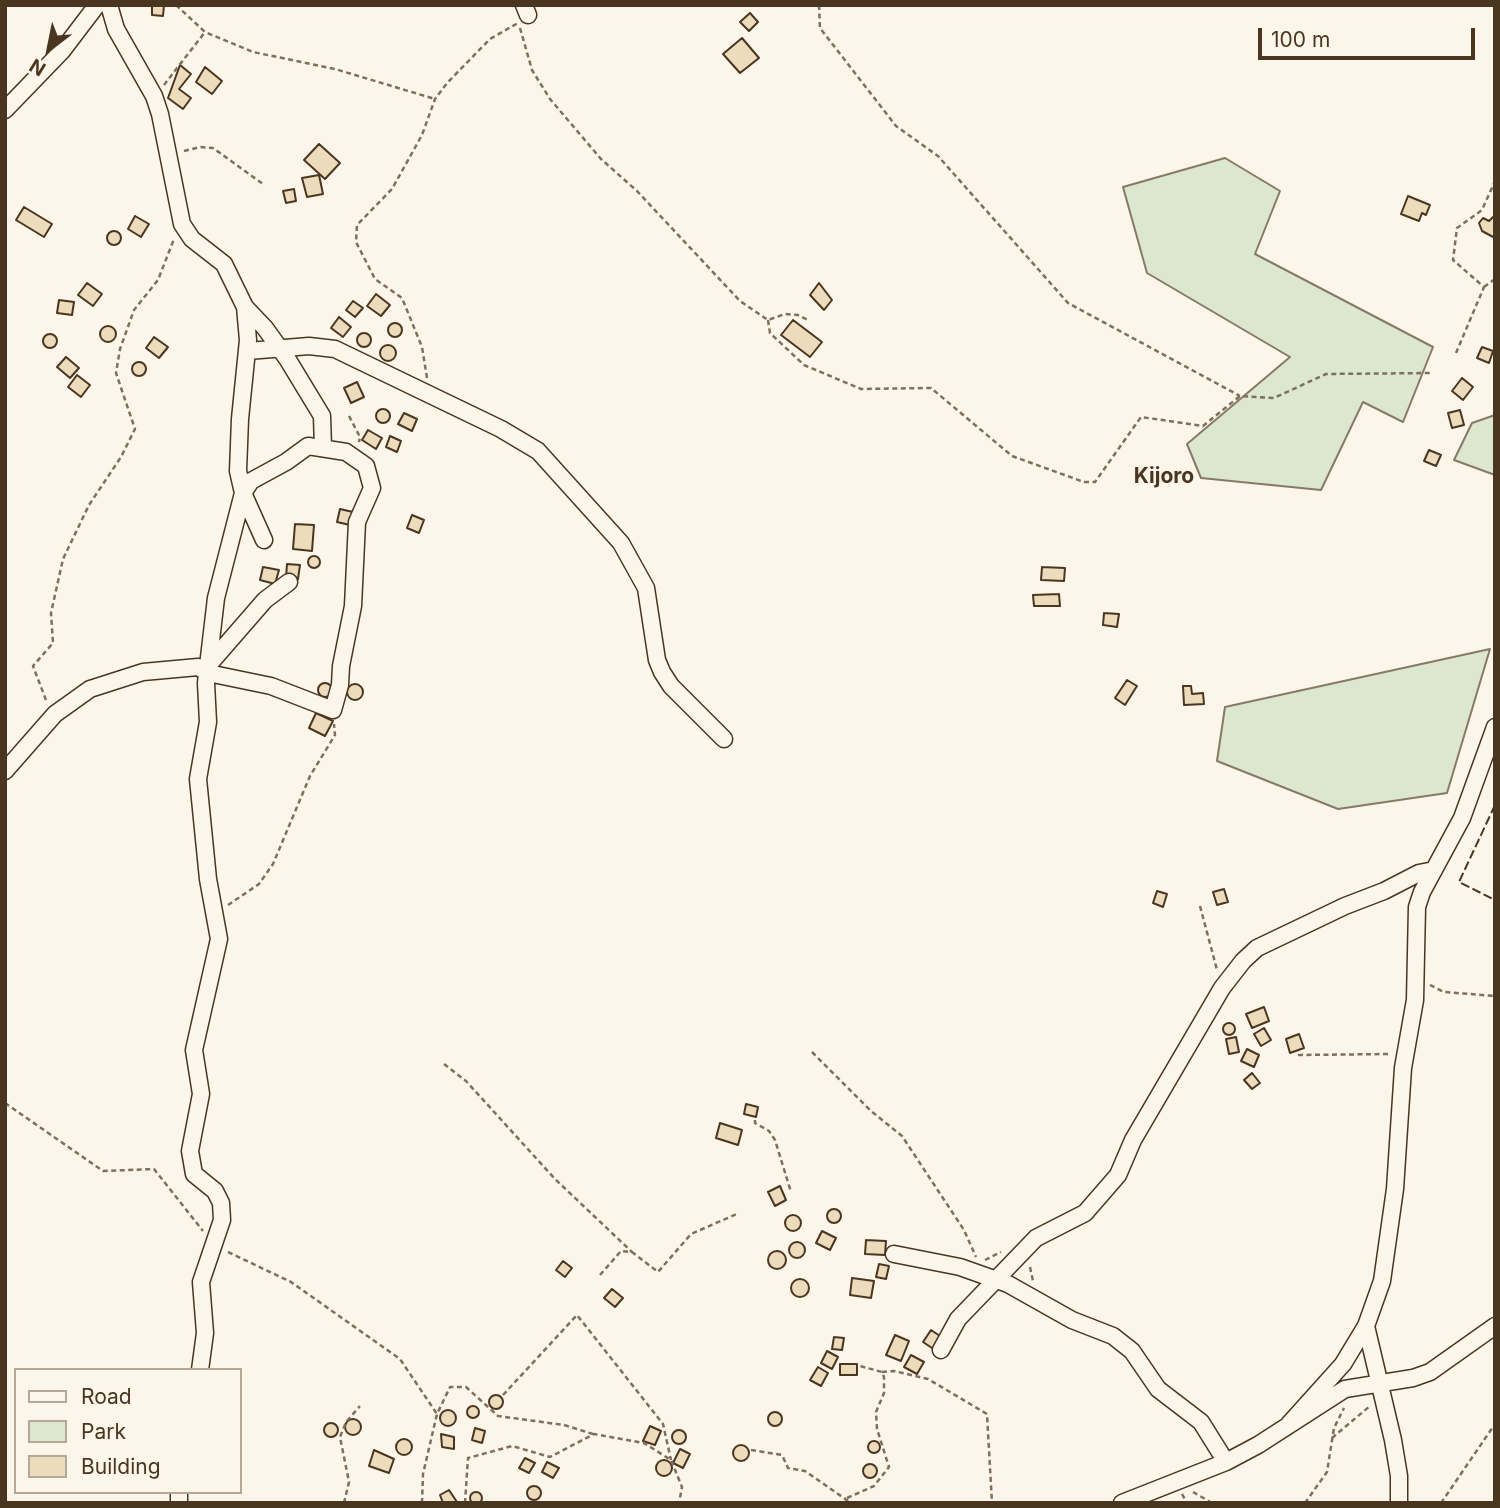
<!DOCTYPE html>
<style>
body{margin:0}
#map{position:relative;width:1500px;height:1508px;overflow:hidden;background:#fbf6e9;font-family:Inter,sans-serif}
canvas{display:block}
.frame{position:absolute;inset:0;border:7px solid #4a3520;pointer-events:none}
.legend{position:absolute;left:14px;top:1368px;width:228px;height:126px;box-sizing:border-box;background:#fbf6e9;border:2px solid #b4a999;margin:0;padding:9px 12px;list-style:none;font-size:21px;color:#4a3520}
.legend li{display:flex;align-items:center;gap:14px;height:35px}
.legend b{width:35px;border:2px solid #b4a999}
.north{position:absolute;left:14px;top:14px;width:70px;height:70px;-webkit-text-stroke:5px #fbf6e9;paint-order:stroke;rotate:212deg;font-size:19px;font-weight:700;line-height:28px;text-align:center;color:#4a3520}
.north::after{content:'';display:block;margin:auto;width:24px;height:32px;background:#4a3520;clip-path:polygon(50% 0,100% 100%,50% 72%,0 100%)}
.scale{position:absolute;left:1258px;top:28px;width:217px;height:32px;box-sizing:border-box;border:4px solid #4a3520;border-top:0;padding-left:9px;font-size:21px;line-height:24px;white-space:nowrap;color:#4a3520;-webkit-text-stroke:5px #fbf6e9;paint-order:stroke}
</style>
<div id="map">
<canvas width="1500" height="1508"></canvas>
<div class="frame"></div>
<ul class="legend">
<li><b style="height:9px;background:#fbf6e9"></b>Road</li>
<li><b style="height:19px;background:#dce7d0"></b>Park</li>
<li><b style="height:19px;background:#ecdcbc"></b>Building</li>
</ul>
<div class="north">N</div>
<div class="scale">100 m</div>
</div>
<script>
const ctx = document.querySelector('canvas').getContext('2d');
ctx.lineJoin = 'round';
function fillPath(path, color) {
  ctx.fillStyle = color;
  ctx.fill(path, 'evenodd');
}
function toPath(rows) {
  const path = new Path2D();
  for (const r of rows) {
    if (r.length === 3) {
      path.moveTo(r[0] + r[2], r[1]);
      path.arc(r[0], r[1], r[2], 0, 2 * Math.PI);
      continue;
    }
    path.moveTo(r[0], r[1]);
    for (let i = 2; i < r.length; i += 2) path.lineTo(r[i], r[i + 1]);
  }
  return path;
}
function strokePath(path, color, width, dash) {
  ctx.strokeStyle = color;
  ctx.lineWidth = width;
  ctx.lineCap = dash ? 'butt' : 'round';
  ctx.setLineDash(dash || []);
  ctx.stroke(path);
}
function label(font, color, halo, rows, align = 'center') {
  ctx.font = font + ' Inter,sans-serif';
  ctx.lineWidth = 5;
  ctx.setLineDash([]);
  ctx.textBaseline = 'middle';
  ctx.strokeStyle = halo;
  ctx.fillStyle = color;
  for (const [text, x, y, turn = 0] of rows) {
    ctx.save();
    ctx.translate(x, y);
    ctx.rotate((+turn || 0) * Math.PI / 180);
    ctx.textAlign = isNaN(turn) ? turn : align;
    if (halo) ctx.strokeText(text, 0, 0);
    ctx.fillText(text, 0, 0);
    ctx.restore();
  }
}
const green = toPath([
 [1225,158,1280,191,1255,254,1433,347,1403,422,1363,402,1321,490,1201,478,1187,444,1290,357,1147,273,1123,187,1225,158],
 [1495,415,1495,475,1454,460,1472,423,1495,415],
 [1490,649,1447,793,1338,809,1217,761,1225,707,1490,649]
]);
fillPath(green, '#dce7d0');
strokePath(green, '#887966', 2);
const building = toPath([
 [152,5,164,5,163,16,152,15,152,5],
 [750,13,758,22,749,31,740,22,750,13],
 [742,38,759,58,740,73,723,54,742,38],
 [180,65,191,74,179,89,191,98,183,109,168,98,180,65],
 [205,67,222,81,212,94,196,82,205,67],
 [319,144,340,163,325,179,304,160,319,144],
 [319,175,323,194,307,197,302,178,319,175],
 [294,189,296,201,286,203,283,191,294,189],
 [1408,196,1430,205,1426,215,1422,213,1419,221,1401,214,1408,196],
 [24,207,52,224,44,237,16,220,24,207],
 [135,216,149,224,141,237,128,229,135,216],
 [1493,217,1495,218,1495,238,1482,231,1479,223,1483,218,1489,221,1493,217],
 [114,238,7],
 [87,283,102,294,93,306,78,295,87,283],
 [819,283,832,300,824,310,810,295,819,283],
 [376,294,390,305,381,316,367,306,376,294],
 [59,300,74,302,72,315,57,313,59,300],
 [353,301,363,308,355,317,346,310,353,301],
 [339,317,351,327,343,337,331,328,339,317],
 [793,320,822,342,810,357,781,335,793,320],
 [395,330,7],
 [108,334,8],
 [364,340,7],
 [50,341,7],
 [154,337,168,347,159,358,146,348,154,337],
 [388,353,8],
 [1482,347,1493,351,1489,363,1477,358,1482,347],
 [66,357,79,368,70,378,57,367,66,357],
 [139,369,7],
 [77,375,90,385,81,397,68,387,77,375],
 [1462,378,1473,387,1463,400,1452,391,1462,378],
 [357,382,364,397,351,403,344,388,357,382],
 [383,416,7],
 [1460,410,1464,425,1452,428,1448,413,1460,410],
 [404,413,417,419,412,431,398,424,404,413],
 [368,430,382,438,376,449,362,440,368,430],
 [390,436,401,441,397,452,386,447,390,436],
 [1429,450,1441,455,1436,466,1424,461,1429,450],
 [340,509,353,512,350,525,337,522,340,509],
 [412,515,424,520,419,533,407,528,412,515],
 [295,524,314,525,312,551,293,549,295,524],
 [314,562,6],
 [287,564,300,565,298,579,286,578,287,564],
 [263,567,279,570,275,584,260,580,263,567],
 [1042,567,1065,568,1064,581,1041,580,1042,567],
 [1059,594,1060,606,1034,606,1033,595,1059,594],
 [1104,613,1119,614,1117,627,1103,625,1104,613],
 [1127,680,1137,686,1125,705,1115,698,1127,680],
 [325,690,7],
 [355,692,8],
 [1183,686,1191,686,1192,694,1203,693,1204,704,1184,705,1183,686],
 [316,713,333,721,325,736,309,728,316,713],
 [1224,889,1228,902,1217,905,1213,892,1224,889],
 [1157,891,1167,894,1163,907,1153,903,1157,891],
 [1264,1007,1269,1021,1252,1028,1246,1014,1264,1007],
 [1229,1029,6],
 [1264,1028,1271,1040,1261,1046,1254,1034,1264,1028],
 [1299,1034,1304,1048,1290,1053,1286,1039,1299,1034],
 [1236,1037,1239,1052,1229,1054,1226,1039,1236,1037],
 [1247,1049,1259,1055,1254,1067,1241,1061,1247,1049],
 [1252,1073,1260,1083,1252,1089,1244,1080,1252,1073],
 [746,1104,758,1107,756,1117,744,1114,746,1104],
 [720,1123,742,1130,738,1145,716,1138,720,1123],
 [780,1186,786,1200,775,1206,768,1192,780,1186],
 [834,1216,7],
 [793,1223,8],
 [822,1231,836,1238,830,1250,816,1243,822,1231],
 [866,1240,886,1241,885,1255,865,1254,866,1240],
 [797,1250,8],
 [777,1260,9],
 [563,1261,572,1268,565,1277,556,1270,563,1261],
 [879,1264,889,1266,886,1279,876,1277,879,1264],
 [852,1278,874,1281,871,1298,850,1295,852,1278],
 [800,1288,9],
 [612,1289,623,1298,615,1307,604,1298,612,1289],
 [931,1330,943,1338,935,1350,923,1342,931,1330],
 [895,1335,909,1341,901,1361,886,1355,895,1335],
 [834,1337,844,1338,842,1350,832,1349,834,1337],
 [827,1351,838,1357,832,1369,821,1363,827,1351],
 [911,1355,924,1362,917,1374,904,1367,911,1355],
 [840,1364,857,1364,857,1375,840,1375,840,1364],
 [818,1367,828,1373,821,1386,810,1380,818,1367],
 [496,1402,7],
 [473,1412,6],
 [448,1418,8],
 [775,1419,7],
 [353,1427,8],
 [331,1430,7],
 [650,1426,661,1431,655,1445,643,1441,650,1426],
 [475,1428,485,1431,482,1443,472,1440,475,1428],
 [679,1437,7],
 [441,1434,454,1437,454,1449,442,1447,441,1434],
 [404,1447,8],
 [874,1447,6],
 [741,1453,8],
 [680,1449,690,1454,683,1468,673,1463,680,1449],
 [374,1450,394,1459,389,1473,369,1466,374,1450],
 [525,1458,535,1463,529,1473,519,1468,525,1458],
 [664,1468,8],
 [547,1462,559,1468,553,1478,542,1472,547,1462],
 [870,1471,7],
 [534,1493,7],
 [449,1490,457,1502,443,1503,440,1495,449,1490],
 [476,1498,6]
]);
fillPath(building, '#ecdcbc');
strokePath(building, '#4a3520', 2);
const minor = toPath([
 [109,5,116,29,154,96,160,114,182,224,192,239,224,264,245,307,248,340,240,419,238,471,243,493,216,598,206,683,208,722,198,779,208,879,219,939,194,1050,201,1094,190,1151,194,1174,215,1191,221,1203,222,1220,201,1282,205,1333,200,1370],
 [524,5,528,15],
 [5,110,62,51,97,5],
 [245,307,265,328,288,360,322,416,323,448],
 [248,351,309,346,335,349,501,429,538,451,621,543,646,588,657,660,662,672,671,686,724,739],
 [212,661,265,600,289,582],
 [5,771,55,714,90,689,143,672,198,667,208,673,271,686,333,710,340,685,341,666,353,606,357,522,372,488,366,466,346,452,308,446,286,462,251,481,243,493,264,540],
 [894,1254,960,1267,1008,1284,1072,1320,1113,1336,1132,1351,1158,1389,1201,1422,1226,1462],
 [1366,1326,1393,1440,1399,1476,1399,1503],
 [941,1350,958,1319,1036,1238,1085,1213,1118,1175,1133,1140,1222,988,1243,961,1257,948,1345,906,1384,891,1419,873,1434,870],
 [1289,1424,1343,1364,1366,1326,1382,1281,1395,1189,1403,1068,1415,1000,1417,907,1422,892,1462,818,1495,727],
 [179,1503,179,1492],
 [1122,1503,1226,1462,1258,1445,1345,1389,1413,1378,1430,1372,1495,1326]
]);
strokePath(minor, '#4a3520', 19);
strokePath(toPath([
 [176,5,205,32,253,52,335,69,435,99],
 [819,5,820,28,896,126,938,156,1068,303,1240,396],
 [520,28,532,70,550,99,601,159,637,191,740,301,768,320,785,314,798,315,808,320],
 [164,85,205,32],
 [184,151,200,147,213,148,263,184],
 [1484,287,1495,279],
 [768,320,770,333,804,365,861,389,931,388,1012,456,1084,482,1095,482,1141,417,1203,426,1240,396,1274,398,1326,374,1432,373],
 [1456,353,1484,287,1453,260,1457,228,1482,210,1495,181],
 [427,378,422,347,402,298,375,279,356,242,357,225,392,189,422,135,435,99,448,82,490,39,518,23],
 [349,416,360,437,359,442],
 [46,700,33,666,53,643,51,613,63,559,89,505,121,457,135,429,116,373,120,349,134,310,158,280,174,239],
 [228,905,259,884,273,864,310,776,335,735,334,724],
 [1200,906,1217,970],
 [1430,985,1444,992,1495,996],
 [812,1052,871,1111,902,1136,964,1230,976,1257],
 [1298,1055,1391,1054],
 [444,1064,466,1081,555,1179,632,1252],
 [5,1103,103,1171,154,1169,203,1231],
 [755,1120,755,1123,769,1131,775,1140,791,1192],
 [228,1252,291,1282,400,1359,437,1414],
 [985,1260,1001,1252],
 [1030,1267,1033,1281],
 [600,1275,621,1251,632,1252,658,1272,691,1234,739,1213],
 [882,1372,894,1371,928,1379,987,1414,992,1503],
 [503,1395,577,1315,663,1424,671,1460],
 [1332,1438,1370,1406],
 [751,1450,782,1455,788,1468,805,1471,851,1503],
 [1193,1492,1212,1503],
 [1182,1494,1187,1503],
 [847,1498,874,1486,889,1467,877,1429,876,1412,884,1393,884,1377,882,1372,860,1366],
 [344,1503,349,1482,340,1437,346,1422,360,1406],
 [422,1503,423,1474,437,1414,450,1387,466,1387,498,1416,564,1425,593,1434],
 [465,1503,468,1458,512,1446,550,1457,594,1434,644,1443,671,1460,682,1487,679,1503],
 [1305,1503,1327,1472,1334,1428,1344,1408],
 [1441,1503,1495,1424]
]), '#7f6f5c', 2.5, [5, 3.5]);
strokePath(minor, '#fbf6e9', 16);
strokePath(toPath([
 [1495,805,1459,882,1495,900]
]), '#4a3520', 2, [9, 3.5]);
label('bold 21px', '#4a3520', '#fbf6e9', [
 ["Kijoro",1164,477]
]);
</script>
